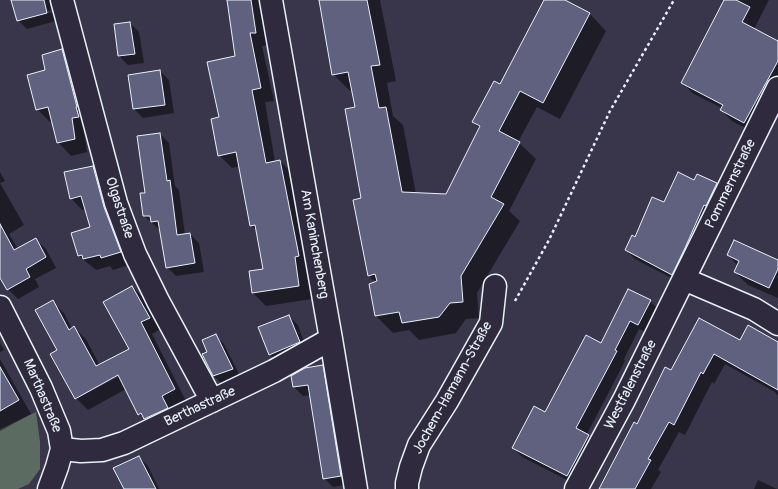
<!DOCTYPE html>
<meta charset="utf-8">
<style>
body{margin:0}
canvas{display:block;background:#39354a}
</style>
<canvas width="778" height="489"></canvas>
<script>
const ctx = document.querySelector('canvas').getContext('2d');
ctx.lineJoin = 'round';
function fillPath(path, color) {
  ctx.fillStyle = color;
  ctx.fill(path, 'evenodd');
}
function toPath(rows) {
  const path = new Path2D();
  for (const r of rows) {
    path.moveTo(r[0], r[1]);
    for (let i = 2; i < r.length; i += 2) path.lineTo(r[i], r[i + 1]);
  }
  return path;
}
function strokePath(path, color, width, dash) {
  ctx.strokeStyle = color;
  ctx.lineWidth = width;
  ctx.lineCap = dash ? 'butt' : 'round';
  ctx.setLineDash(dash || []);
  ctx.stroke(path);
}
function label(font, color, halo, rows, align = 'center') {
  ctx.font = font + ' Pangolin,sans-serif';
  ctx.lineWidth = 3;
  ctx.setLineDash([]);
  ctx.textBaseline = 'middle';
  ctx.strokeStyle = halo;
  ctx.fillStyle = color;
  for (const [text, x, y, turn = 0] of rows) {
    ctx.save();
    ctx.translate(x, y);
    ctx.rotate((+turn || 0) * Math.PI / 180);
    ctx.textAlign = isNaN(turn) ? turn : align;
    if (halo) ctx.strokeText(text, 0, 0);
    ctx.fillText(text, 0, 0);
    ctx.restore();
  }
}
fillPath(toPath([
 [36,412,40,442,40,469,29,484,18,489,0,489,0,429]
]), '#5c6b61');
fillPath(toPath([
 [12,0,50,0,56,21,27,29,18,20],
 [52,10,52,12,22,20,22,18],
 [228,0,262,0,268,45,262,46,274,101,265,102,275,162,280,161,293,174,311,269,307,269,312,299,266,306,253,293,264,270,257,231,251,225,240,166,232,168,219,155,220,118,236,57],
 [320,0,380,0,396,81,387,83,393,116,403,125,416,194,447,195,480,129,473,122,500,85,545,0,563,0,590,14,606,31,560,119,537,107,518,142,536,159,509,211,520,221,477,293,479,318,466,319,456,333,419,340,409,330,393,333,376,316,370,285,376,283,368,275,356,108,352,90,350,91,333,74],
 [725,0,769,0,754,29,778,43,778,90,755,133,732,121,721,110,722,108,692,93,682,82],
 [130,23,139,32,144,63,128,65,119,56,115,25],
 [62,51,75,64,91,130,84,131,87,152,71,156,58,142,53,122,50,122,37,109],
 [160,71,169,80,174,113,143,118,134,109],
 [160,134,169,143,175,186,179,190,185,235,190,234,199,243,204,272,176,276,167,267,161,231,144,216,146,194],
 [93,167,104,179,132,264,113,270,110,266,96,270,79,256,91,228,86,209,82,210,71,198],
 [0,172,5,181,0,183,24,225,9,234,18,249,35,239,46,249,56,268,35,279,39,287,18,299,8,289,0,275],
 [716,184,725,193,681,283,635,259,626,250,664,203],
 [728,255,778,261,778,298,748,285,735,272,738,266],
 [132,287,144,298,161,329,152,334,186,401,151,426,139,414,126,389,88,410,76,398,58,350,52,302,64,313,72,329,74,328,86,339,100,366,130,350],
 [122,372,123,374,78,398,78,396],
 [650,301,659,310,647,333,639,329,624,359,625,361,587,434,597,444,577,485,522,457,513,448,546,414,601,344],
 [289,316,298,325,306,348,279,363,270,354],
 [215,335,224,344,241,378,223,385,214,376,203,355,209,352],
 [740,341,778,345,778,396,775,392,725,364,714,384,712,382,685,435,679,432,658,470,661,472,651,489,600,489,637,425,672,371],
 [0,343,4,350,0,352],
 [0,359,31,414,0,431],
 [322,366,331,375,350,484,333,487,324,478,311,395,303,396,294,387],
 [139,457,148,466,159,489,125,489],
 [758,480,777,489,754,489]
]), '#0007');
const building = toPath([
 [11,0,44,0,47,13,17,21,11,0],
 [227,0,251,0,256,33,250,33,261,88,252,90,266,163,280,160,299,256,295,257,299,286,252,293,249,271,263,269,255,225,250,226,236,152,218,156,211,119,219,117,207,62,235,56,227,0],
 [319,0,367,0,380,65,371,66,379,108,386,107,402,192,446,194,480,126,472,122,494,81,500,84,544,0,565,0,590,13,543,103,520,91,499,131,520,142,491,197,504,204,461,276,463,302,450,303,439,317,402,323,399,312,375,316,369,284,377,281,375,274,368,276,353,200,361,198,345,109,355,107,348,72,332,75,319,0],
 [724,0,736,0,750,7,742,22,778,41,778,61,744,123,720,110,723,105,681,83,724,0],
 [130,22,135,54,118,56,114,24,130,22],
 [62,49,77,107,76,107,79,117,72,118,75,139,57,143,48,107,36,110,27,75,45,70,42,55,62,49],
 [160,70,165,105,133,109,128,75,160,70],
 [160,133,167,181,170,180,177,235,190,233,195,263,166,268,158,221,151,222,150,216,143,216,140,193,145,193,137,136,160,133],
 [93,166,104,207,121,252,101,258,100,255,83,259,82,255,78,256,71,233,90,227,81,196,70,199,64,172,93,166],
 [678,172,694,180,697,174,717,183,706,206,704,205,685,248,672,275,625,250,632,235,635,237,652,197,664,202,678,172],
 [0,224,14,250,36,238,46,257,26,269,30,277,7,290,0,278,0,224],
 [734,240,778,260,778,269,769,288,734,272,739,261,727,255,734,240],
 [132,286,150,318,141,322,175,389,162,396,168,408,144,419,141,413,138,415,118,375,75,399,50,354,57,350,35,310,53,300,69,330,74,326,96,366,129,349,103,302,132,286],
 [628,289,651,300,638,325,630,321,615,350,617,351,576,428,589,435,567,476,512,448,534,406,545,412,586,335,601,343,628,289],
 [289,315,300,342,269,355,258,327,289,315],
 [699,318,740,340,748,325,778,342,778,390,714,354,703,374,701,372,674,425,669,422,648,459,651,460,635,489,599,489,634,422,637,424,665,367,671,370,699,318],
 [216,334,233,369,213,376,202,354,207,352,202,340,216,334],
 [323,365,341,476,323,479,308,385,293,387,291,376,305,368,323,365],
 [0,367,19,400,0,411,0,367],
 [139,456,156,489,124,489,113,468,139,456]
]);
fillPath(building, '#60617f');
strokePath(building, '#e8f1f8', 1);
const minor = toPath([
 [62,0,116,203,135,254,158,301,212,401],
 [271,0,331,339,356,489],
 [684,279,754,309,778,324],
 [0,307,41,388,59,431,62,449,57,467,49,489],
 [62,449,81,451,102,450,124,443,274,371,331,339],
 [407,489,407,483,411,467,419,445,447,401,491,323,495,286],
 [576,489,624,400,778,88]
]);
strokePath(minor, '#e8f1f8', 25);
strokePath(toPath([
 [515,301,549,240,610,111,674,0]
]), '#e8f1f8', 2.5, [3, 3]);
strokePath(minor, '#2f2a3d', 22);
label('14px', '#e8f1f8', '#2f2a3d', [
 ["Pommernstraße",731,184,-64],
 ["Olgastraße",119,208,72],
 ["Am Kaninchenberg",314,244,80],
 ["Westfalenstraße",631,385,-63],
 ["Jochem-Hamann-Straße",453,388,-61],
 ["Marthastraße",42,396,67],
 ["Berthastraße",200,407,-25]
]);
</script>
